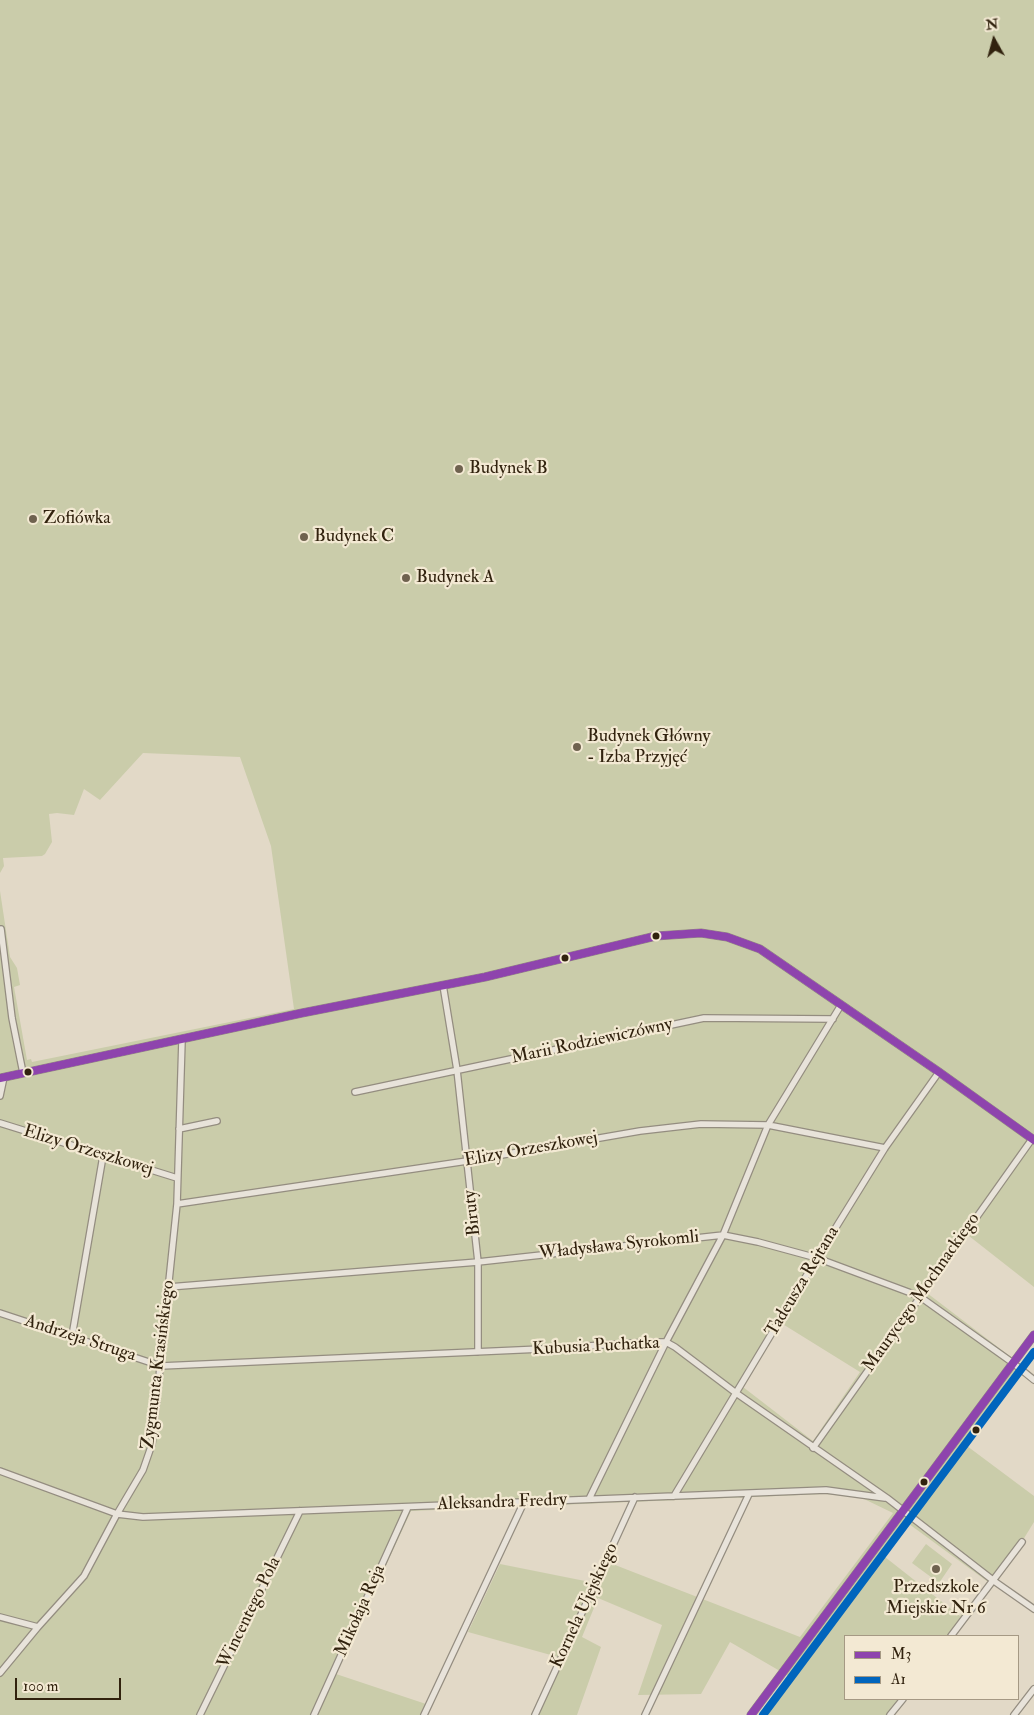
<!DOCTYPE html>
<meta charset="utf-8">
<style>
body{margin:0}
#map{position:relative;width:1034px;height:1715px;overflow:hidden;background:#e2d9c7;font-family:"IM FELL Double Pica",serif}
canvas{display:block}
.legend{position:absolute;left:844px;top:1635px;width:175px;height:65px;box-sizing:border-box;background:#f3e9d3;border:1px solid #a59984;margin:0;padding:6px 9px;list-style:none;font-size:15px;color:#31220e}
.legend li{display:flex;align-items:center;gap:10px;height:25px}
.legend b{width:25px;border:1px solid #a59984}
.north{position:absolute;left:969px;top:15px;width:50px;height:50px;-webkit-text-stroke:4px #f3e9d3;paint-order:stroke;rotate:353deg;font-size:14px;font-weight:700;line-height:20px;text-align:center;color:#31220e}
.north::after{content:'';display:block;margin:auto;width:18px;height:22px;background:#31220e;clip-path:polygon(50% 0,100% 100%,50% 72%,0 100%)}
.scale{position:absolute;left:15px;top:1678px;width:106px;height:22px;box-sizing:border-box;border:2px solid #31220e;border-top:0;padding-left:6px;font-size:15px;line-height:18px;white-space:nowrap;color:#31220e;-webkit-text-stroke:4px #f3e9d3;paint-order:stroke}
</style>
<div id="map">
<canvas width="1034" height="1715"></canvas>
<ul class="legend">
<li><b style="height:6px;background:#8e44ad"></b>M3</li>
<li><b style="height:6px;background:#0065bd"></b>A1</li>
</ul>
<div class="north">N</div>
<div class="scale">100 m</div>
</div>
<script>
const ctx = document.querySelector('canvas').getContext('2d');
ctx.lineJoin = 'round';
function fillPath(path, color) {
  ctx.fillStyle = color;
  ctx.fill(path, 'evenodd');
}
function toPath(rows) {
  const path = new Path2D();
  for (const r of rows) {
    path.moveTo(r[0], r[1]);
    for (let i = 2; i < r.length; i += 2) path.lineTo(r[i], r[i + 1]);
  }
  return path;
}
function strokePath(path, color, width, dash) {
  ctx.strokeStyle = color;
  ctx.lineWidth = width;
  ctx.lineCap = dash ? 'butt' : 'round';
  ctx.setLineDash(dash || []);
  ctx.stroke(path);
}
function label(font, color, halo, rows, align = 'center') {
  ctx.font = font + ' "IM FELL Double Pica",serif';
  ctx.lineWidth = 4.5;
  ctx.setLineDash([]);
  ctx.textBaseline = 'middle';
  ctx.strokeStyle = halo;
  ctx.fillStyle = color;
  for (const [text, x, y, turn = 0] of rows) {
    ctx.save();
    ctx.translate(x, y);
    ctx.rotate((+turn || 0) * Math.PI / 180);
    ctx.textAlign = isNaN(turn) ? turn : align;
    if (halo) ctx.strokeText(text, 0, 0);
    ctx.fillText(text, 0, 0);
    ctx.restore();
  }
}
fillPath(toPath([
 [0,0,1034,0,1034,1287,969,1236,927,1293,1024,1367,967,1446,1034,1496,1034,1522,999,1579,955,1636,845,1636,845,1699,907,1699,895,1715,764,1715,792,1678,730,1642,701,1694,638,1695,662,1625,598,1598,582,1637,601,1647,577,1715,531,1715,558,1657,468,1632,500,1564,600,1584,610,1563,800,1637,893,1513,862,1498,825,1494,411,1511,336,1674,432,1706,428,1715,0,1715,0,891,10,957,17,968,20,985,14,987,27,1060,31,1059,32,1062,294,1009,271,846,240,757,143,753,100,800,84,789,74,815,57,813,49,814,52,842,45,854,42,856,3,858,4,866,0,873],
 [781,1323,860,1372,813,1441,743,1387],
 [909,1524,988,1582,960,1616,885,1557],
 [926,1544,952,1564,939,1583,912,1563]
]), '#caccaa');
const minor = toPath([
 [1,929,12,1018,23,1073],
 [443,985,457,1070,478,1262,478,1352],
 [355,1092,704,1018,833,1019],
 [0,1096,4,1077],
 [0,1123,177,1178],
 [179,1129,217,1121],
 [177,1204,467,1161,640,1131,701,1124,768,1125,885,1148],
 [169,1287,478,1262,723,1235,758,1242,817,1258,919,1296,1013,1363,1034,1380],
 [0,1313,161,1366,541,1349,650,1342,666,1342,675,1347,736,1393,887,1498,994,1581,1034,1609],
 [72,1336,103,1156],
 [813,1448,1032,1139],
 [0,1471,117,1514,143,1517,826,1490,885,1498],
 [674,1496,817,1258,885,1148,939,1072],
 [589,1499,666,1342,723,1235,768,1125,841,1005],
 [0,1617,38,1627],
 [951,1636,1022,1542],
 [0,1673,38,1627,84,1576,117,1514,143,1470,152,1444,177,1204,182,1040],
 [200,1715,300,1511],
 [314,1715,408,1507],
 [424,1715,524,1502],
 [535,1715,635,1497],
 [645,1715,749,1494],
 [890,1715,903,1699],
 [1014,1715,1034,1689]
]);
const tertiary = toPath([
 [0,1078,302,1013,485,977,656,936,701,933,727,937,760,949,939,1072,1034,1140],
 [751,1715,1034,1335]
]);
strokePath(minor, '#948d80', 8);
strokePath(tertiary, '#948d80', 9);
strokePath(minor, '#e8e3da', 5.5);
strokePath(tertiary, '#e8e3da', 7);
strokePath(toPath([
 [0,1078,302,1013,485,977,656,936,701,933,727,937,760,949,939,1072,1034,1140],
 [751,1715,1034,1335]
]), '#8e44ad', 8);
strokePath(toPath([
 [763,1715,1034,1352]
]), '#0065bd', 8);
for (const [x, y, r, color] of [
 [459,469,5,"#6f624f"],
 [33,519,5,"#6f624f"],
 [304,537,5,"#6f624f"],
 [406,578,5,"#6f624f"],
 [577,747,5,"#6f624f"],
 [656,936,4.5,"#31220e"],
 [565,958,4.5,"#31220e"],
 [28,1072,4.5,"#31220e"],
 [976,1430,4.5,"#31220e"],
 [924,1482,4.5,"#31220e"],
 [936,1569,5,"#6f624f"]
]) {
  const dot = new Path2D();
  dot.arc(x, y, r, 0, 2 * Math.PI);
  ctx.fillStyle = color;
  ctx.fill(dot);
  strokePath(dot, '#f3e9d3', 2);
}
label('18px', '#31220e', '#f3e9d3', [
 ["Budynek B",469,469],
 ["Zofiówka",43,519],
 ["Budynek C",314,537],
 ["Budynek A",416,578],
 ["Budynek Główny",587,737],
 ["- Izba Przyjęć",587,758],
 ["Przedszkole",936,1588,"center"],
 ["Miejskie Nr 6",936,1609,"center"]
], 'left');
label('18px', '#31220e', '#f3e9d3', [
 ["Marii Rodziewiczówny",592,1042,-12],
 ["Elizy Orzeszkowej",531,1150,-10],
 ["Elizy Orzeszkowej",88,1151,17],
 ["Biruty",473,1213,-96],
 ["Władysława Syrokomli",619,1246,-6],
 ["Tadeusza Rejtana",803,1282,-59],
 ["Maurycego Mochnackiego",922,1293,-55],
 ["Andrzeja Struga",80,1339,18],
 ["Kubusia Puchatka",596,1347,-3],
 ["Zygmunta Krasińskiego",159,1365,-83],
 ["Aleksandra Fredry",502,1503,-2],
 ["Kornela Ujejskiego",585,1606,-65],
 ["Mikołaja Reja",361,1611,-66],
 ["Wincentego Pola",250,1613,-64]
]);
</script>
